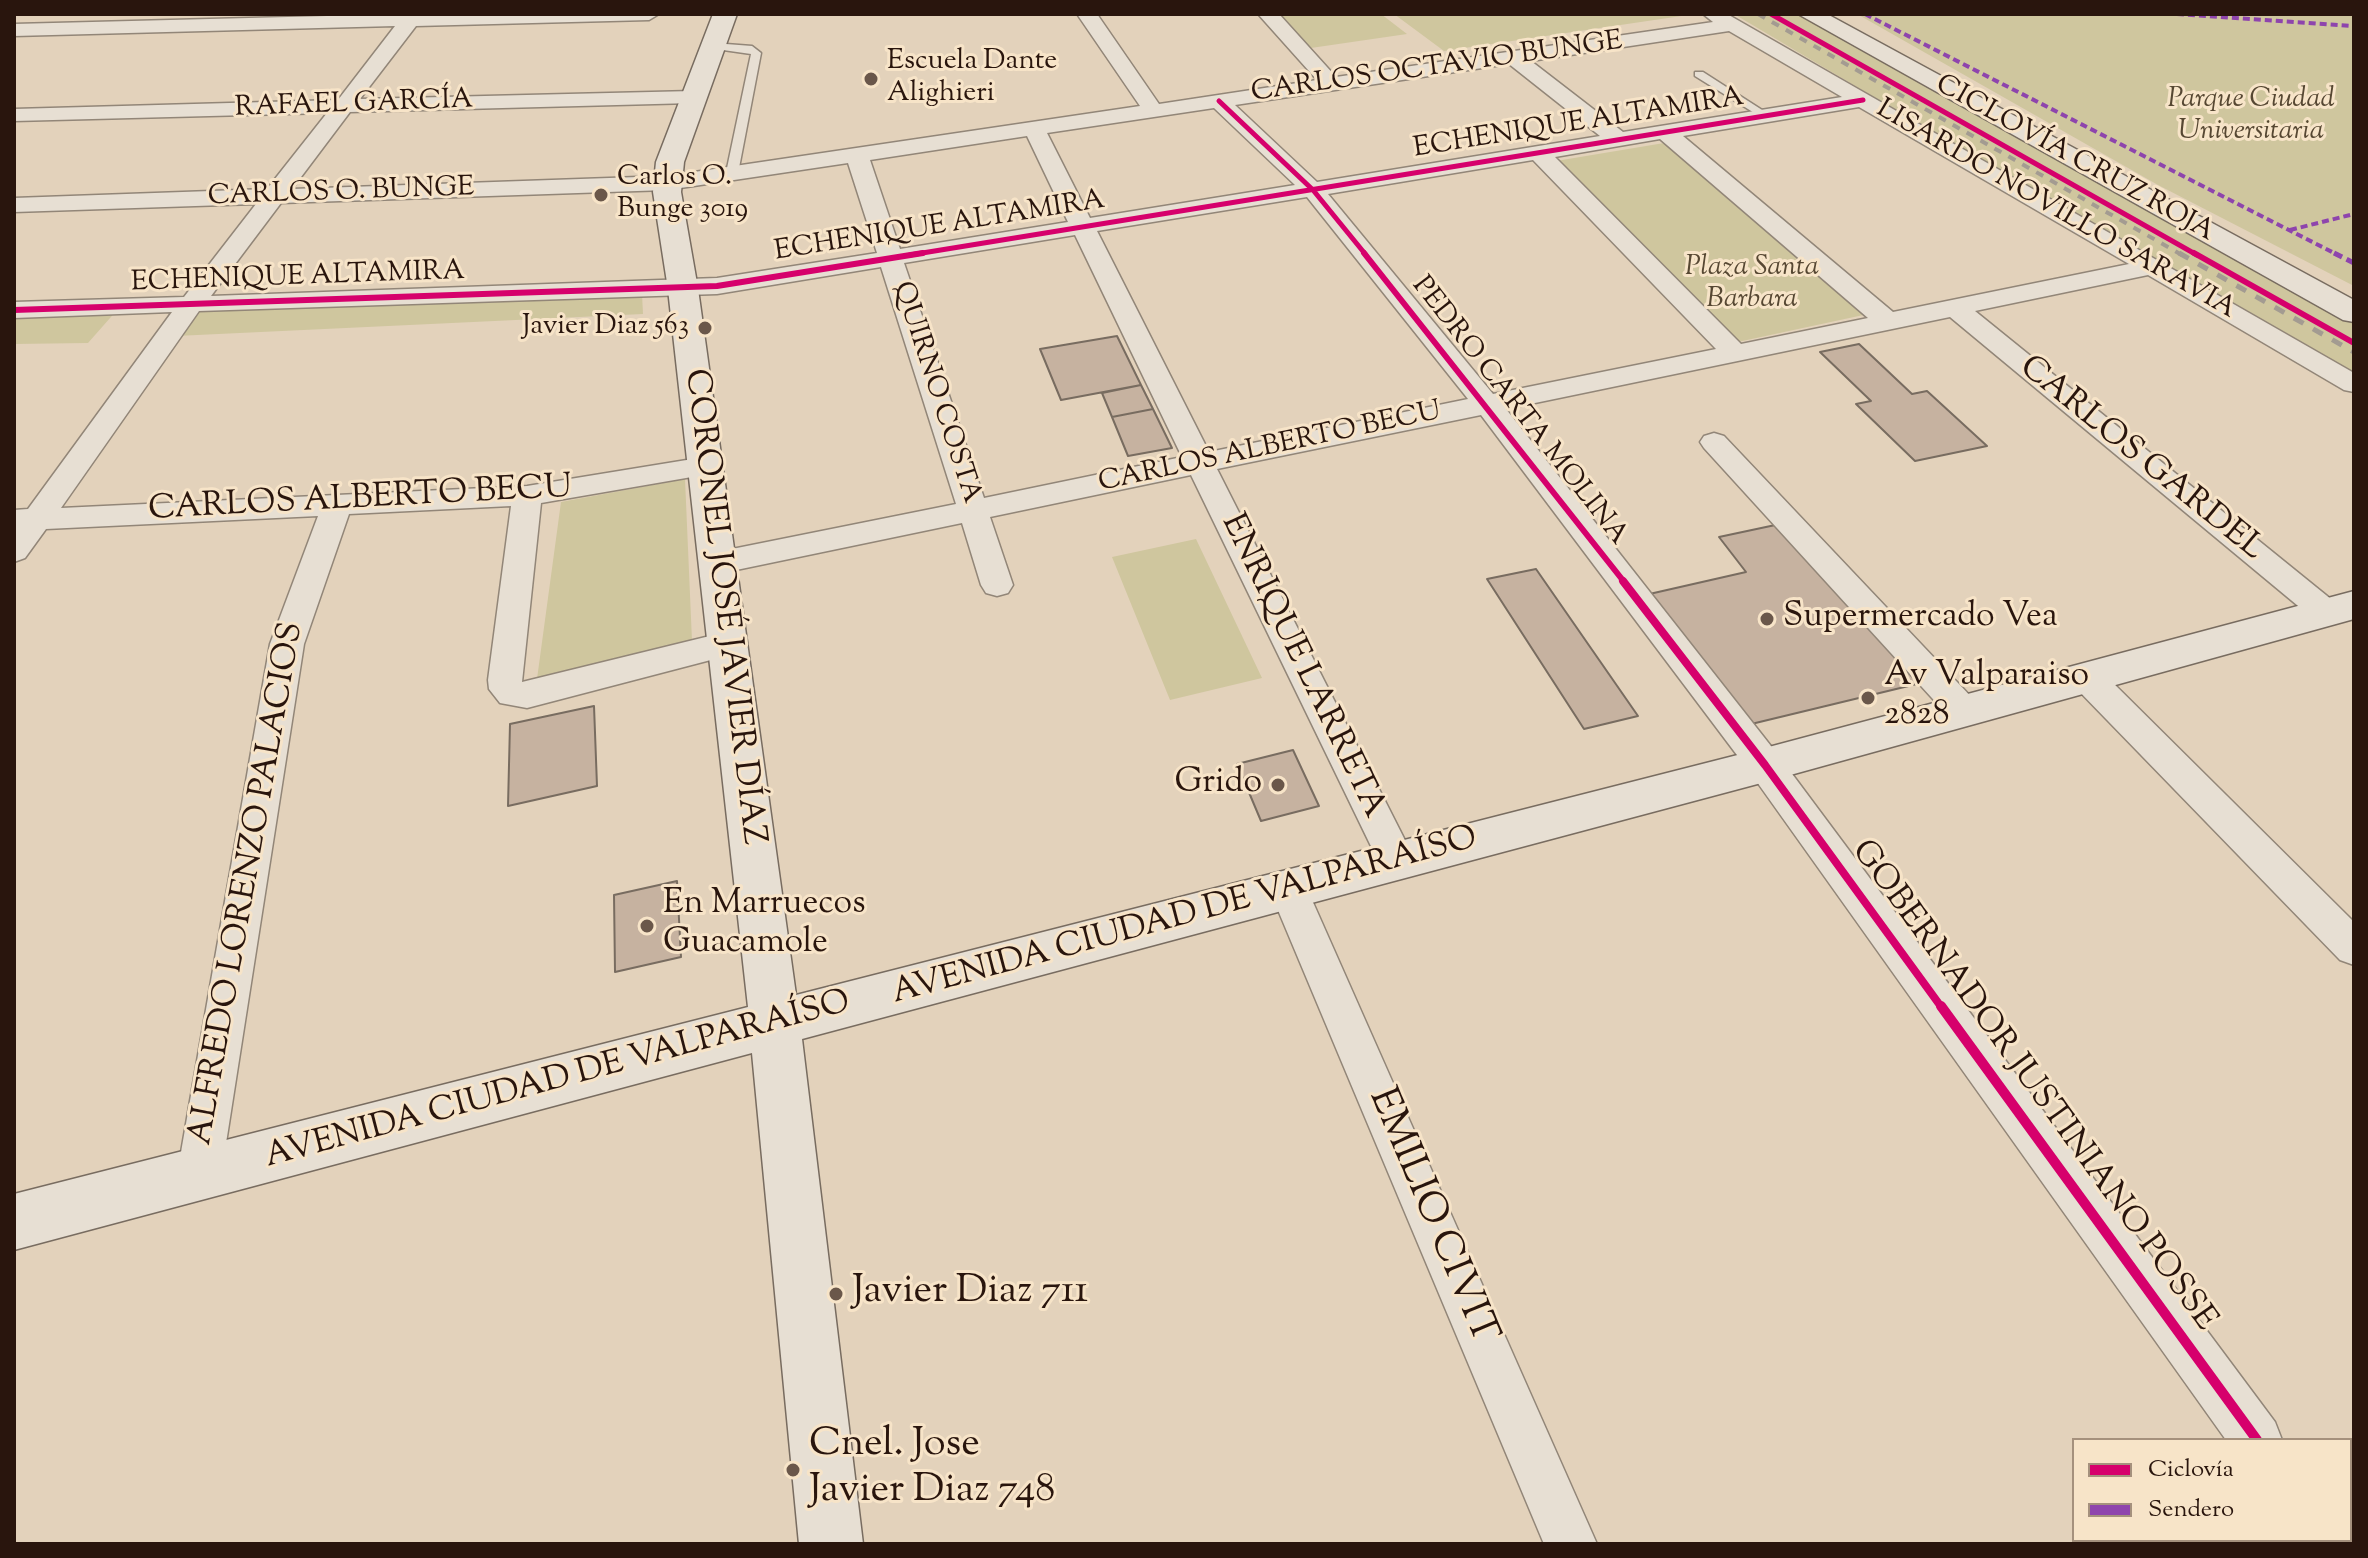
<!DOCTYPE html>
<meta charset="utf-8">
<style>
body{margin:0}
#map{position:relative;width:2368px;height:1558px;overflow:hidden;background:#e3d2bb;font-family:"Sorts Mill Goudy",serif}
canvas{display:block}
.frame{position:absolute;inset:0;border:16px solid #29150d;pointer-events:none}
.legend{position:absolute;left:2072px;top:1438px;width:280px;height:104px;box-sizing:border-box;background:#f7e4c8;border:2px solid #a5917d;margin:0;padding:10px 14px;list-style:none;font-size:24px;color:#29150d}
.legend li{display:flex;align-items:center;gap:16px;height:40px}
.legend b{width:40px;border:2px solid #a5917d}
</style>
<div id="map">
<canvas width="2368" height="1558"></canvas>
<div class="frame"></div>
<ul class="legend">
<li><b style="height:10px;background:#d6006c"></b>Ciclovía</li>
<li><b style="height:10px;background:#8e44ad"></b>Sendero</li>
</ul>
</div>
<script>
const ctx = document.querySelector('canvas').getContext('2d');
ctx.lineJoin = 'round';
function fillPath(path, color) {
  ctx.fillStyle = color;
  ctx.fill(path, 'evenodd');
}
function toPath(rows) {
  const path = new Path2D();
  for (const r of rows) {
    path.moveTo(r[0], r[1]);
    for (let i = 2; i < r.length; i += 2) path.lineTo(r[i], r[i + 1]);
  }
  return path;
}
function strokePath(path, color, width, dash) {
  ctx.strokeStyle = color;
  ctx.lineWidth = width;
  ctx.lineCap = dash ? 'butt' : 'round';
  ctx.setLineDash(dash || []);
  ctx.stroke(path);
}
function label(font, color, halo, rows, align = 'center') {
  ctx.font = font + ' "Sorts Mill Goudy",serif';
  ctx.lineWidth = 6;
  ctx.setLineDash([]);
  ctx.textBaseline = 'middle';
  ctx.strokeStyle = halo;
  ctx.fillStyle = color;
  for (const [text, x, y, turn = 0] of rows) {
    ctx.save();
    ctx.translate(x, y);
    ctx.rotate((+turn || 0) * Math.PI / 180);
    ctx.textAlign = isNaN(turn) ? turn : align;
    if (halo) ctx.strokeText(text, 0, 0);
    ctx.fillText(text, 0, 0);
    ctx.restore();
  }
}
fillPath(toPath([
 [1277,14,1381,14,1407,34,1304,49],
 [1394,14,1695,14,1444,51],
 [1734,14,1800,14,2354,315,2354,375,2149,255,2143,257],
 [1857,14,2354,14,2354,286,2158,185],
 [1664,143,1868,314,1733,343,1556,161],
 [642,294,643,314,176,336,200,309],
 [118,309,88,343,14,344,14,314],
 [685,479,692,641,537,679,561,502],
 [1196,539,1262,678,1170,700,1112,557]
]), '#cfc69e');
const building = toPath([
 [1117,336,1141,385,1061,400,1040,349,1117,336],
 [1859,344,1912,394,1927,391,1987,446,1915,461,1856,404,1871,401,1820,352,1859,344],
 [1141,385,1153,409,1112,417,1102,393,1141,385],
 [1153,409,1172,448,1128,456,1112,417,1153,409],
 [1780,524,1921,683,1743,726,1645,595,1746,572,1719,537,1780,524],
 [1536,569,1638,716,1584,729,1487,579,1536,569],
 [594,706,597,786,508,806,510,724,594,706],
 [1293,750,1319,806,1261,821,1237,764,1293,750],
 [677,881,681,957,615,972,614,895,677,881]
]);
fillPath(building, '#c6b2a0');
strokePath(building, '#786c60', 2);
const lane = toPath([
 [713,43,752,46,761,53,738,173,732,176,726,173,751,54,709,48,708,46,713,43],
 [1695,72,1703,72,1773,117,1764,119,1695,76,1695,72]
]);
const street = toPath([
 [405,14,659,14,649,20,416,26,360,99,693,91,704,97,693,103,350,112,292,189,667,176,1140,106,1077,14,1097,14,1159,104,1317,80,1258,14,1279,14,1336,77,1713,22,1703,14,1727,14,2354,373,2354,392,2344,390,2148,275,1975,311,2337,604,2342,612,2337,620,2326,623,2315,620,1950,317,1506,409,1778,755,2275,1422,2282,1440,2226,1440,1752,775,1481,415,1217,469,1416,862,1410,873,1397,878,1384,873,1191,475,990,517,1013,585,1008,593,997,596,986,593,981,585,962,523,717,574,706,571,701,563,706,555,717,552,956,504,881,267,717,294,199,311,61,508,527,486,705,457,715,459,720,466,715,473,541,503,522,682,726,632,738,636,743,644,738,652,726,656,527,708,500,703,489,689,488,680,511,506,349,514,304,644,221,1175,215,1190,199,1197,183,1190,177,1175,270,644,318,516,46,529,25,558,14,562,14,510,28,509,172,312,14,318,14,302,184,297,256,204,14,212,14,198,267,189,327,113,14,121,14,109,338,100,395,26,14,36,14,24,405,14],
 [1729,31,1842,97,1623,132,1531,61,1729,31],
 [1509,64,1600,136,1317,182,1235,105,1509,64],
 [1859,107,2129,264,1893,312,1683,136,1859,107],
 [1214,108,1295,185,1090,218,1047,133,1214,108],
 [1027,136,1068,222,900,249,870,160,1027,136],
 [1660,139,1868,318,1741,344,1555,157,1660,139],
 [1533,160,1716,349,1493,394,1328,194,1533,160],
 [848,163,877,253,717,278,211,296,281,203,667,190,848,163],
 [1307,197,1468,399,1209,452,1097,231,1307,197],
 [1075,235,1182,457,984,498,904,263,1075,235],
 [1714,433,1724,436,1976,702,1981,711,1976,720,1964,724,1952,720,1704,448,1700,442,1704,436,1714,433],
 [2087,666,2099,669,2354,922,2354,965,2340,960,2075,687,2070,678,2075,669,2087,666],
 [1289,875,1303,880,1308,891,1597,1544,1544,1544,1270,891,1275,880,1289,875],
 [2350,1523,2354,1544,2305,1544,2304,1540,2350,1540,2350,1523]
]);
const secondary = toPath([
 [713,14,737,14,684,162,681,192,698,289,796,995,1765,748,2354,591,2354,619,1765,782,802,1039,863,1544,799,1544,752,1053,14,1250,14,1194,748,1007,668,289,653,192,656,162,713,14],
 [1798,14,1827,14,2354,300,2354,322,2343,320,1798,14]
]);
strokePath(lane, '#928678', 3);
strokePath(street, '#928678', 3);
strokePath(secondary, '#786c60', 3);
fillPath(lane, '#e7dfd3');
fillPath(street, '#e7dfd3');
fillPath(secondary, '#e7dfd3');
strokePath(toPath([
 [1758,14,2182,255]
]), '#a39b91', 4, [8, 8]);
strokePath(toPath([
 [2179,253,2354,352]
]), '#a39b91', 5, [11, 11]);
strokePath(toPath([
 [1865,14,2338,255],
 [1912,14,2025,14],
 [2177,14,2354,26],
 [2290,230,2354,214]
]), '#8e44ad', 4, [7, 4]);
strokePath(toPath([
 [2334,253,2354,263]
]), '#8e44ad', 5, [9, 5]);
strokePath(toPath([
 [1771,14,2197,255],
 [1219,101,1313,190,1366,255],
 [910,255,1863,100]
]), '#d6006c', 5);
strokePath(toPath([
 [1364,253,1625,583],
 [2194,253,2354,343],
 [14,310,717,286,923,253]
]), '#d6006c', 6);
strokePath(toPath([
 [1623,581,1765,765,1942,1008]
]), '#d6006c', 8);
strokePath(toPath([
 [1941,1006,2257,1440]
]), '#d6006c', 10);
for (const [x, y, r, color] of [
 [871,79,8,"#6a574a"],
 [601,195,8,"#6a574a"],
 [705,328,8,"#6a574a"],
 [1767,619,8,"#6a574a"],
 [1868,698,8,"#6a574a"],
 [1278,785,8,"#6a574a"],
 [647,926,8,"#6a574a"],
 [836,1294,8,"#6a574a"],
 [793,1470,8,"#6a574a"]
]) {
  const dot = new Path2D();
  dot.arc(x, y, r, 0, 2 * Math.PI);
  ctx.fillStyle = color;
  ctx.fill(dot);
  strokePath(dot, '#f7e4c8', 3);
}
label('28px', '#29150d', '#f7e4c8', [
 ["Escuela Dante",887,63],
 ["Alighieri",887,95],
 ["Carlos O.",617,179],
 ["Bunge 3019",617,211],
 ["Javier Diaz 563",689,328,"right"]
], 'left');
label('28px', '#29150d', '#f7e4c8', [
 ["CARLOS OCTAVIO BUNGE",1437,69,-8],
 ["RAFAEL GARCÍA",354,106,-2],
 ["ECHENIQUE ALTAMIRA",1579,125,-9],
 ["CICLOVÍA CRUZ ROJA",2074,160,29],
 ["CARLOS O. BUNGE",341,194,-2],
 ["LISARDO NOVILLO SARAVIA",2055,211,30],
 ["ECHENIQUE ALTAMIRA",940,228,-9],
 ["ECHENIQUE ALTAMIRA",298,279,-2],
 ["QUIRNO COSTA",935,393,72],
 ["PEDRO CARTA MOLINA",1518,412,52],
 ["CARLOS ALBERTO BECU",1270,449,-12]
]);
label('italic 28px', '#564732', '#f7e4c8', [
 ["Parque Ciudad",2251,101],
 ["Universitaria",2251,133],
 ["Plaza Santa",1752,269],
 ["Barbara",1752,301]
]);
label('34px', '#29150d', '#f7e4c8', [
 ["CARLOS GARDEL",2140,460,39],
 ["CARLOS ALBERTO BECU",360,501,-3],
 ["CORONEL JOSÉ JAVIER DÍAZ",722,607,83],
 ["ENRIQUE LARRETA",1301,667,64],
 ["ALFREDO LORENZO PALACIOS",249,884,-80],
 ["AVENIDA CIUDAD DE VALPARAÍSO",1185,918,-15],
 ["AVENIDA CIUDAD DE VALPARAÍSO",558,1082,-15],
 ["GOBERNADOR JUSTINIANO POSSE",2032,1087,54]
]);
label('34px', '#29150d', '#f7e4c8', [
 ["Supermercado Vea",1783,619],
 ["Av Valparaiso",1884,678],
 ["2828",1884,717],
 ["Grido",1262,785,"right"],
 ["En Marruecos",663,906],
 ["Guacamole",663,945]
], 'left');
label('40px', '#29150d', '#f7e4c8', [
 ["EMILIO CIVIT",1430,1217,67]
]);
label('40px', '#29150d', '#f7e4c8', [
 ["Javier Diaz 711",852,1294],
 ["Cnel. Jose",809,1447],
 ["Javier Diaz 748",809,1493]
], 'left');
</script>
